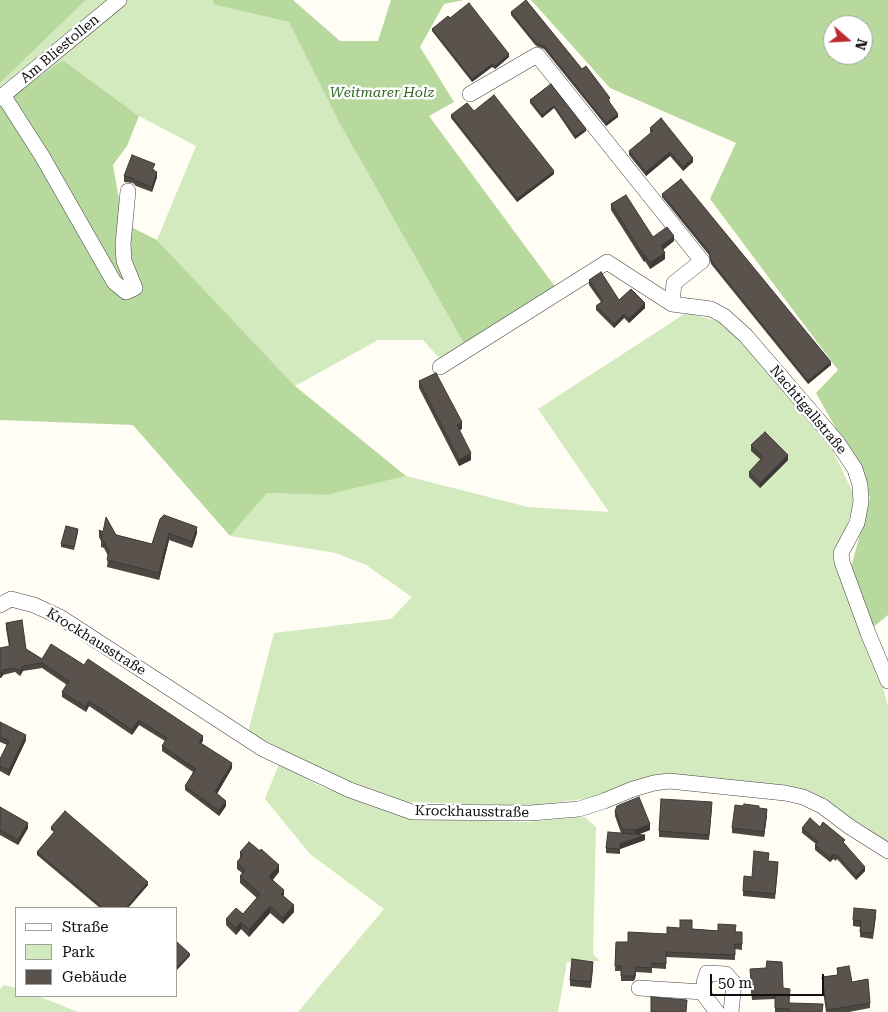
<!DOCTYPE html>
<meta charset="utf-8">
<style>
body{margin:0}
#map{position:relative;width:888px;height:1012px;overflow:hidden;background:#fffdf4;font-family:"Roboto Serif",serif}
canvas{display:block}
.legend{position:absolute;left:15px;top:907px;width:162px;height:90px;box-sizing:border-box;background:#fff;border:1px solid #9f9f9f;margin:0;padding:6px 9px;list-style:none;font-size:15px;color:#101010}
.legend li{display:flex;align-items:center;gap:10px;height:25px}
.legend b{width:25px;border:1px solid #9f9f9f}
.north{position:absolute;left:823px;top:15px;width:50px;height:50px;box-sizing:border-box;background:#fff;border:1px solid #9f9f9f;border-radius:50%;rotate:109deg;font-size:14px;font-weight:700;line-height:20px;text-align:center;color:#101010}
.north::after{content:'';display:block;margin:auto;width:18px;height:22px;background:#bc2d31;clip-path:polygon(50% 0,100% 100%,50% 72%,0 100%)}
.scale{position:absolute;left:710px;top:974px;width:114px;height:22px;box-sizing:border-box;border:2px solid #101010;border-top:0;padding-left:6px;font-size:15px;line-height:18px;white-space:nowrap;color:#101010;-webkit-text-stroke:4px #fff;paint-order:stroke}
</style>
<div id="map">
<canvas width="888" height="1012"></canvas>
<ul class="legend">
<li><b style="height:6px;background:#fff"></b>Straße</li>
<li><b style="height:14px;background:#d3e9be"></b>Park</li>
<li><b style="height:14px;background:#59524d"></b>Gebäude</li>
</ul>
<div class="north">N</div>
<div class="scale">50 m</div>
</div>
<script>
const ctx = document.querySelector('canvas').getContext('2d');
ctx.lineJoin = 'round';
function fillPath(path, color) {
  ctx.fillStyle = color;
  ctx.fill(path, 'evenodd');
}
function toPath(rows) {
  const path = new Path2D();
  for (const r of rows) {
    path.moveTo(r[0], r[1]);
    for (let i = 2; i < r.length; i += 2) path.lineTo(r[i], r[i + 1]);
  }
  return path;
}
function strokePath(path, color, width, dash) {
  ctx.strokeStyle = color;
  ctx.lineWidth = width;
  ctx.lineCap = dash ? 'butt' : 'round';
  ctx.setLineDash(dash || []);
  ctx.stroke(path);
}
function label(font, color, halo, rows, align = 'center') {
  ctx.font = font + ' "Roboto Serif",serif';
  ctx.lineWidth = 5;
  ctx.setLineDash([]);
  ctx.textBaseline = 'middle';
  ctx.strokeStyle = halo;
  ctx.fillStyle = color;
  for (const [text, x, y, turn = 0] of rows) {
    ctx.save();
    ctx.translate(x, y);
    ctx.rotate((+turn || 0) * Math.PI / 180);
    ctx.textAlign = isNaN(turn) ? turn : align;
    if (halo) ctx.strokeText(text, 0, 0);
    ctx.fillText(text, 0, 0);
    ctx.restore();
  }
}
fillPath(toPath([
 [86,0,212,0,215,5,289,22,340,124,466,347,441,360,423,340,378,340,295,386,157,240,196,146,139,116,63,60,26,86,0,90,0,83],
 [686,313,728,324,829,443,856,499,835,558,881,681,888,706,888,843,810,791,694,776,644,778,598,797,529,806,406,802,332,775,248,732,274,633,391,619,412,597,366,565,336,553,230,536,267,493,326,495,406,476,528,507,609,512,538,409],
 [279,764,322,787,412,819,525,822,585,817,596,827,593,954,600,961,567,962,558,1012,298,1012,384,909,310,854,265,799],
 [4,985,16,988,16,996,38,996,78,1012,0,1012,0,989]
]), '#d3e9be');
fillPath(toPath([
 [0,0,86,0,0,83],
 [212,0,293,0,340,41,378,41,391,0,464,0,444,4,420,47,454,102,429,116,556,288,466,347,340,124,289,22,215,5],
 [531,0,888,0,888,615,871,629,851,567,870,498,858,468,816,393,838,370,710,199,736,143,610,88],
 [833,25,863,25,863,55,833,55],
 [63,60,139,116,127,146,113,165,123,223,157,240,295,386,406,476,326,495,267,493,230,536,133,425,0,420,0,90,26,86]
]), '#b7d99e');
const minor = toPath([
 [470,94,537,55,702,261,674,283,672,304],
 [3,95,42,156,114,282,126,292,135,288,124,261,123,244,128,191],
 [0,98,119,0],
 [440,367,607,262,672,304,711,309,724,316,746,336,837,442,855,469,860,485,861,502,857,523,841,553,842,562,868,633,888,681],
 [0,605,11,599,34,605,60,617,263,749,350,790,412,812,531,813,579,809,604,801,633,789,654,783,669,781,785,793,803,797,822,806,850,827,888,851],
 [639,988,704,992],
 [717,1012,704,995,704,983,707,973,726,974,734,983,731,1012]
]);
strokePath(minor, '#434343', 16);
strokePath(minor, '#fff', 15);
fillPath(toPath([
 [511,12,582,69,610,101,609,102,618,117,606,126,544,49,536,46,511,15],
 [450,18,509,57,495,69,492,67,472,82,432,31,432,29],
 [551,84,586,131,575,139,554,108,542,118,530,103,530,100],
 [474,111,554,174,517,202,451,118,451,115],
 [650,128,693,162,683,171,670,156,646,176,629,155,629,151,651,133,650,132],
 [155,169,154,171,157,177,152,192,136,186,133,183,124,182,124,176],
 [662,194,831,365,808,384,711,264,709,255,662,197],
 [611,204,653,237,674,241,663,250,665,259,650,269,645,261,644,262,611,210],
 [589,280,619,300,645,308,629,323,624,318,614,328,596,310,596,306,601,302,589,285],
 [419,381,462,429,459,430,471,460,459,466,419,388],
 [751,445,788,460,760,488,749,477,749,472,761,460,751,451],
 [160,519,197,533,192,548,169,540,159,580,107,567,108,556,104,548,101,547,101,541,99,537,99,530,152,544],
 [78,532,74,550,61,547,61,544],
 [6,623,26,649,42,659,203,741,201,743,232,768,217,794,226,806,219,816,185,790,185,786,193,772,162,751,162,746,165,741,139,725,132,735,89,706,86,712,62,697,62,692,67,685,42,668,23,671,20,676,15,672,3,675,1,678,0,678,0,648,9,647,6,628],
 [0,722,26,740,9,776,0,771,0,759,7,745,0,742],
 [0,807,28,828,18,845,0,835],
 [712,808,709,840,659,837,659,831],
 [615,811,650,830,638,834,645,840,620,849,620,854,606,853,606,848,621,833,615,816],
 [767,815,764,837,732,833,732,828],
 [51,827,148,885,128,908,100,908,37,855,37,852,54,832,51,830],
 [820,827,845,844,865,871,856,880,837,859,836,861,833,859,830,862,815,850,815,845,816,844,802,833,802,828],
 [240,852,279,872,273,880,294,912,283,924,270,913,249,937,241,929,236,935,226,925,226,919,243,914,257,898,240,883,240,876,242,873,237,869,237,862,240,858],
 [769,861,778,868,775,899,743,896,743,891,752,877],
 [876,916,873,939,860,937,860,927,853,926,853,920],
 [692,929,742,932,742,950,735,949,735,960,666,957,666,969,652,968,652,973,636,972,635,979,633,981,621,981,621,971,615,971,616,942,628,942],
 [593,968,591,988,570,986,570,980],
 [837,968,852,982,870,1003,870,1008,849,1012,826,1012,822,983,822,977,837,975],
 [750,974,783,988,790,1004,823,1012,775,1012,775,999,752,1000]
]), '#4d4742');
fillPath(toPath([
 [509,54,509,57,495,69,495,66],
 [492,64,492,67,472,82,472,79],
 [554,106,554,108,542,118,542,115],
 [618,114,618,117,606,126,606,123],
 [586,129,586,131,575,139,575,136],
 [670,152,670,156,646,176,646,172],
 [693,158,693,162,683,171,683,167],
 [554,171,554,174,517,202,517,199],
 [157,172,157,177,152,192,152,187],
 [674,236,674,241,661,251,661,246],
 [665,253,665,259,650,269,650,263],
 [645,255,645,261,644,262,644,256],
 [645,303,645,308,629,323,629,319],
 [624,314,624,318,614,328,614,324],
 [831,362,831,365,808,384,808,381],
 [462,422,462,429,457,432,457,425],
 [471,453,471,460,459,466,459,460],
 [788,455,788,460,760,488,760,483],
 [197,527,197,533,192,548,192,542],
 [169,533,169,540,159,580,159,573],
 [23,666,23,671,20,676,20,671],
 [3,670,3,675,1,678,1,673],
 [89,701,89,706,86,712,86,707],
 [139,720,139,725,132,735,132,730],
 [26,735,26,740,9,776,9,770],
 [203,736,203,741,199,746,199,742],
 [232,763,232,768,215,797,215,792],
 [226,801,226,806,219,816,219,811],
 [767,809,767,815,764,837,764,832],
 [28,823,28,828,18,845,18,840],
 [650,824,650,830,635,836,635,830],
 [645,835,645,840,620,849,620,854,620,844],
 [833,854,833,859,830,862,830,858],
 [279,865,279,872,269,883,269,877],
 [865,867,865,871,856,880,856,876],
 [148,882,148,885,128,908,126,908],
 [284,890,284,896,281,894],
 [294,905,294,912,283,924,283,918],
 [270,906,270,913,249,937,249,930],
 [241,922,241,929,236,935,236,928],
 [190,954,190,956,176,971,176,968],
 [636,972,635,979,633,981,633,976]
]), '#3e3936');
const building = toPath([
 [526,0,582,69,586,66,610,98,608,100,618,114,606,123,544,46,536,43,511,12,526,0],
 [469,3,509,54,495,66,492,64,472,79,432,29,448,16,450,18,469,3],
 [551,84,586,129,575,136,554,106,542,115,530,100,551,84],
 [494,95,554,171,517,199,451,115,467,103,474,111,494,95],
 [661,118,693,158,683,167,670,152,646,172,629,151,653,131,650,128,661,118],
 [132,155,155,164,152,170,157,172,152,187,136,181,133,178,124,176,132,155],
 [681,179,831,362,808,381,711,261,709,252,662,194,681,179],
 [626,195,653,237,667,227,674,236,661,246,665,253,650,263,645,255,644,256,611,204,626,195],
 [601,272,619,300,631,289,645,303,629,319,624,314,614,324,596,306,603,301,589,280,601,272],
 [436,373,462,422,457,425,471,453,459,460,419,381,436,373],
 [765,432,788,455,760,483,749,472,763,457,751,445,765,432],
 [164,515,197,527,192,542,169,533,159,573,107,560,109,551,104,542,101,540,102,536,99,530,103,532,106,517,116,535,152,544,160,519,164,515],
 [66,526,78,529,74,547,61,544,66,526],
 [22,620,26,649,42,659,51,644,84,665,88,659,203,736,199,742,232,763,215,792,226,801,219,811,185,786,196,769,162,746,167,738,139,720,132,730,89,701,86,707,62,692,69,681,42,663,23,666,20,671,15,668,3,670,1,673,0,673,0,648,10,646,6,623,22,620],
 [0,722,26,735,9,770,0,766,0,759,9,741,0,737,0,722],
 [639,797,650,824,635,830,622,829,615,811,617,806,639,797],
 [661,799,712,802,709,835,659,831,661,799],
 [744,804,759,806,759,808,767,809,764,832,732,828,735,805,743,806,744,804],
 [0,807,28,823,18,840,0,830,0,807],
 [65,811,148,882,126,908,103,908,37,852,55,831,51,827,65,811],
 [810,818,820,827,823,822,845,840,843,842,865,867,856,876,837,855,836,856,833,854,830,858,815,845,818,842,802,828,810,818],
 [608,832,645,835,620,844,620,849,606,848,608,832],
 [249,842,260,851,261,849,279,865,269,877,284,890,281,894,294,905,283,918,270,906,249,930,241,922,236,928,226,919,236,908,243,914,260,894,240,876,245,870,237,862,243,855,240,852,249,842],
 [754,851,769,853,768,861,778,862,775,894,743,891,744,876,752,877,754,851],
 [854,908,876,910,873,933,860,932,861,921,853,920,854,908],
 [680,920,692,920,692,929,718,931,718,924,736,925,735,932,742,932,742,944,735,944,735,955,666,952,666,964,652,963,652,968,636,967,635,974,633,976,621,976,621,966,615,966,616,942,628,942,628,932,667,934,667,927,680,928,680,920],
 [176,941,190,954,176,968,176,941],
 [572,959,593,962,591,982,570,980,572,959],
 [767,961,782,962,783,988,790,989,789,1003,823,1004,822,1012,788,1012,789,1009,775,1008,775,994,752,996,750,969,766,968,767,961],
 [849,966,852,982,868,979,870,1003,827,1010,822,977,838,975,837,968,849,966],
 [651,997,687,1000,686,1012,651,1012,651,997]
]);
fillPath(building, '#59524d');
strokePath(building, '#3e3936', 1);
label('14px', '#101010', '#fff', [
 ["Am Bliestollen",60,49,-40],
 ["Nachtigallstraße",808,410,50],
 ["Krockhausstraße",96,642,32],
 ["Krockhausstraße",472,812,1]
]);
label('italic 14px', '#2f6722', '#fff', [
 ["Weitmarer Holz",382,93]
]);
</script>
